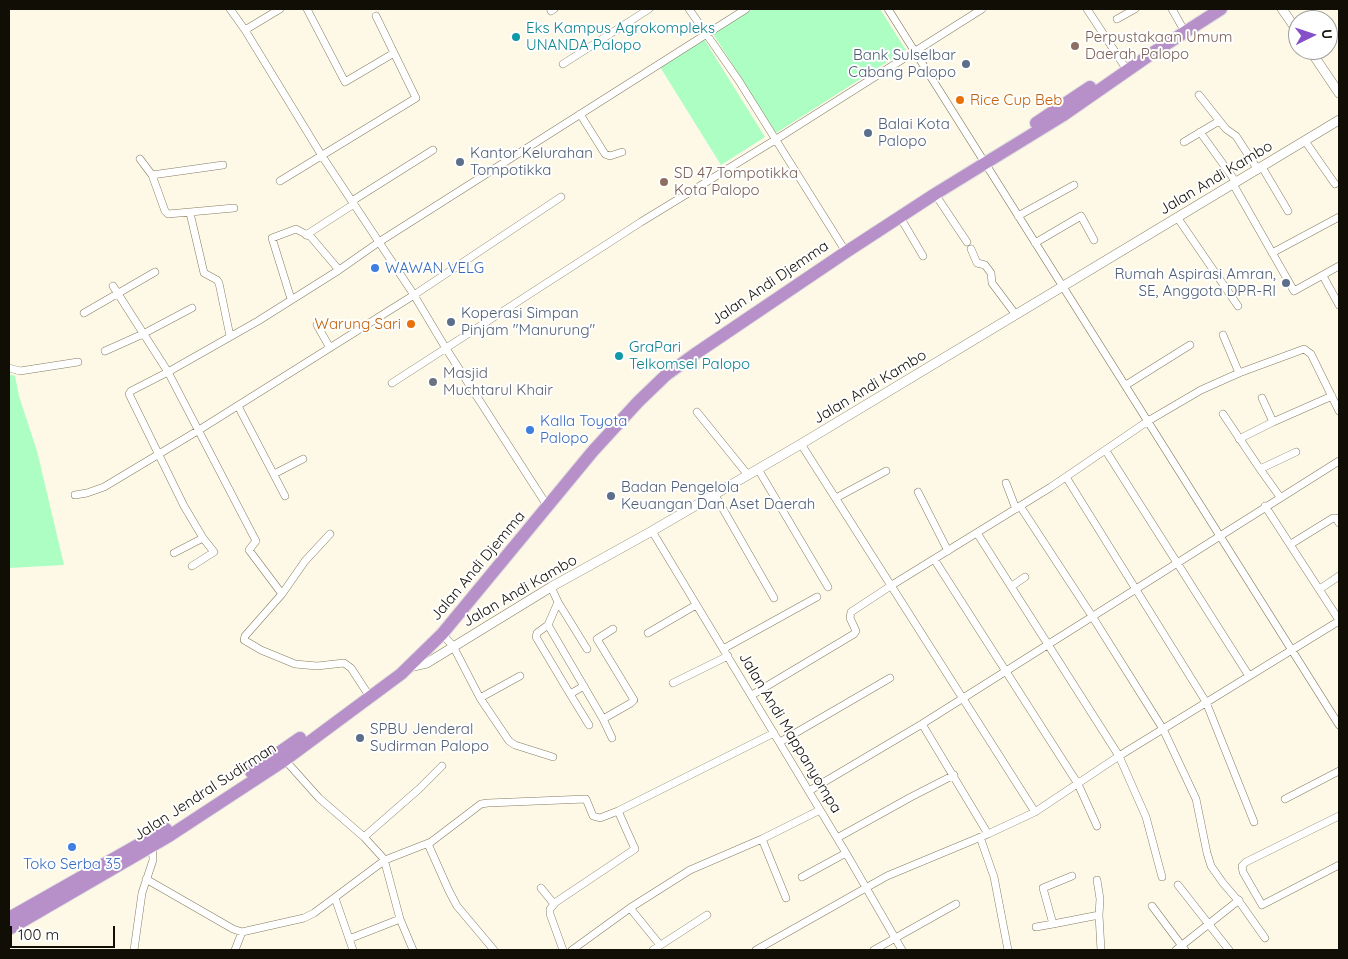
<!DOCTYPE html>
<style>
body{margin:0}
#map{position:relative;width:1348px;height:959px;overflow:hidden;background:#fef9e7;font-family:Quicksand,sans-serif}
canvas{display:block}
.frame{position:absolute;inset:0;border:10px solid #110e05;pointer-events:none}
.north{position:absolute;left:1288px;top:10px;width:50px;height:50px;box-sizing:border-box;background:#fff;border:1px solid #a09f9b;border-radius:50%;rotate:86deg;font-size:14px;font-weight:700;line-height:20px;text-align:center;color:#110e05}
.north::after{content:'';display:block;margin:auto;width:18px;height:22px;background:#8550c8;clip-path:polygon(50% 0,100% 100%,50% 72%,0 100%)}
.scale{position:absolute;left:10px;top:926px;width:105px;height:22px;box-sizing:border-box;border:2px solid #110e05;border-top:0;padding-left:6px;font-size:15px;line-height:18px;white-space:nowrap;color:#110e05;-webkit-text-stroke:4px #fff;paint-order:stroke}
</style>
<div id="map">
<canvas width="1348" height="959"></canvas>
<div class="frame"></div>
<div class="north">U</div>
<div class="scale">100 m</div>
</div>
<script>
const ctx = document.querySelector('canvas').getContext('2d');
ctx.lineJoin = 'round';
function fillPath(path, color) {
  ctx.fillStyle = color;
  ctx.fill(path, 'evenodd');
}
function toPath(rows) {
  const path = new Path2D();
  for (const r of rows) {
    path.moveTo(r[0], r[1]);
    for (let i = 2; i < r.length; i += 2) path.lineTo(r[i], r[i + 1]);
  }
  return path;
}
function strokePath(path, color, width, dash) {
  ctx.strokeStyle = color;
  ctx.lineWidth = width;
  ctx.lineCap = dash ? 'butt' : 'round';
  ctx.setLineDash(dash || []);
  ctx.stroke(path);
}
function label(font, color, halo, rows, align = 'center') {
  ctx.font = font + ' Quicksand,sans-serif';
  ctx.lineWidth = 4;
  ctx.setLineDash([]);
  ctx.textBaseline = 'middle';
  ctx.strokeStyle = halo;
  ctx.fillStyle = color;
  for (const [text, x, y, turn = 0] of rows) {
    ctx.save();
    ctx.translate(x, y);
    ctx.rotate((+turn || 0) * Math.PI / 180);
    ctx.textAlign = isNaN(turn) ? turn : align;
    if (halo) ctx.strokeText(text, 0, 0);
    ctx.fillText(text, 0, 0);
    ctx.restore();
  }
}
fillPath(toPath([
 [753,9,880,9,906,50,776,133,713,34],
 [704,39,765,137,721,165,660,67],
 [9,374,15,376,19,396,37,451,64,565,9,568]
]), '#adfec2');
const street = toPath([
 [230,9,245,30,322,156,414,295,445,347,548,507],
 [307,9,345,82,394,53],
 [689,9,739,81,846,252],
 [888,9,1339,725],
 [1087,9,1127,70],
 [1172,9,1181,25],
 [551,11,554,9],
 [1117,19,1135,9],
 [245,30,280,9],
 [563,64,649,9],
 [1199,95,1226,129,1236,136,1258,170],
 [580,114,605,154,610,156,622,152],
 [1200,132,1236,182],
 [1305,141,1335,184],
 [1184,142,1219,121],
 [140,159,152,175],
 [223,165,152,175,165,211,168,214,234,208],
 [1262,167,1288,211],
 [280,181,416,98,376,16],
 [1233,184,1294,291,1339,266],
 [935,194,967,242],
 [352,201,433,150],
 [190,213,204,273,217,280,219,283,230,336],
 [1018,216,1074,185],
 [900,217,923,256],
 [1177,217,1238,306],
 [306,235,354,204],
 [1035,243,1081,216,1094,240],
 [971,249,977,263,985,265,991,273,992,283,1016,315],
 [1272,253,1339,217],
 [1323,276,1339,305],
 [113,286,168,372,131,391,129,394,184,506,203,538,174,553],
 [291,299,272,238,296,229,311,237,339,270],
 [84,313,155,272],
 [317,325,330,348],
 [1223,335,1239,373],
 [105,351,143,334,192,308],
 [9,368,20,371,78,362],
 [392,383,641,222,775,140,982,9],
 [1126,385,1190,345],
 [1262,398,1273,422],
 [238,406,285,496],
 [697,412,748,475],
 [1223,414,1260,469,1296,452],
 [1239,439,1273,422,1332,396],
 [801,444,1035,812],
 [1106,451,1249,676],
 [758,469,828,587],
 [1260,469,1280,497],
 [274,474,303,459],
 [1066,477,1206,702,1254,822],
 [1006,483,1016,509],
 [918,492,948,551],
 [75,495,87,493,104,487,199,430,414,295,561,197],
 [715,495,774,598],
 [836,498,886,471],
 [1020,506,1092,616,1163,729,1196,799,1207,853,1211,866,1223,883,1241,904,1265,938],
 [1265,506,1339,620],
 [652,531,846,853,902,950],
 [977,533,1119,756,1146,817,1162,877],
 [1291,544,1333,518,1336,518,1339,523],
 [934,559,1078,784,1097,826],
 [192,566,214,552,203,538],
 [1012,586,1025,577],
 [551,587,558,602,548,625,603,719,612,738],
 [1320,589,1339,576],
 [282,594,305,561,330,534],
 [558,602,587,649],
 [548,625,537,633,536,637,570,694,584,686],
 [440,632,453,646,480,698,509,741,515,745,553,757],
 [648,633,696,605],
 [723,649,817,597],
 [673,683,728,656],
 [366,691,351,668,344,663,317,666,295,664,261,650,244,640,245,636,282,594,249,550,256,541,168,372,258,321,339,270,379,242,746,9],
 [570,694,589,725],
 [752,695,854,634,856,631,850,618,851,612,892,585,1051,487,1148,421,1201,390,1239,373,1304,349,1311,354,1339,411],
 [480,698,520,676],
 [603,719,631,703,634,700,597,639,613,629],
 [922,724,988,834],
 [780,742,890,678],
 [285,760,319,798,364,837,384,859,400,919,413,950],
 [809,791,922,724,1339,461],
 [1285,799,1339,771],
 [1339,816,1246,862,1242,866,1243,872,1262,905,1339,865],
 [364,837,419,789,442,766],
 [980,837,994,877,1008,950],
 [837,838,911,797,954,775],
 [762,839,786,898],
 [428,844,449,891,457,906,494,950],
 [1072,876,1043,888,1053,924,1099,915,1101,950],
 [802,877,846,853],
 [146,879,233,929,242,932,264,927,304,918,314,913,385,860,431,842,481,804,488,803,586,799,593,816,600,818,618,811,774,733],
 [1097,880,1100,899,1099,915],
 [1178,885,1229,950],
 [541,888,554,904],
 [335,898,353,950],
 [1152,906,1185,950],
 [630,908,660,945],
 [1036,927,1053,924],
 [349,939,400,919],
 [134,950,142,893,153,860,152,843],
 [235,950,242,932],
 [563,950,550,914,550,909,556,902,635,849,618,811],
 [572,950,630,908,690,870,762,839,820,810],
 [653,950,707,915],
 [756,950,887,876,988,834,1035,812,1119,756,1339,621],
 [874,950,956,904],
 [1176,950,1239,900]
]);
const secondary = toPath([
 [1282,9,1298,32],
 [1310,50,1339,93],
 [409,667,427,663,551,587,652,531,801,444,1339,120]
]);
const highway = toPath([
 [1036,123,1090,87],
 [251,772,300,738],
 [9,918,166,829],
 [9,929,169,836,285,760,401,674,442,634,593,451,638,402,666,375,695,354,846,252,935,194,1062,116,1154,52,1221,9]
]);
strokePath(street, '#847c61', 8);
strokePath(secondary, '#847c61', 10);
strokePath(highway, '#dedddc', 14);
strokePath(street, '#fff', 7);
strokePath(secondary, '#fff', 9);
strokePath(highway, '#b78fc9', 12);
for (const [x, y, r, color] of [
 [516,37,5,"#0f9aa8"],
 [1075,46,5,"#8d6e63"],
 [966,64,5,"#5c6f8a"],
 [960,100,5,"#e8710a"],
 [868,133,5,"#5c6f8a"],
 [460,162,5,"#5c6f8a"],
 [664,182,5,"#8d6e63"],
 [375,268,5,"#3f7fe0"],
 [1286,283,5,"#5c6f8a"],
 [451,322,5,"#5c6f8a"],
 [411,324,5,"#e8710a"],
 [619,356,5,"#0f9aa8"],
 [433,382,5,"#6b7280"],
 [530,430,5,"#3f7fe0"],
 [611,496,5,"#5c6f8a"],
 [360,738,5,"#5c6f8a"],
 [72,847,5,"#3f7fe0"]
]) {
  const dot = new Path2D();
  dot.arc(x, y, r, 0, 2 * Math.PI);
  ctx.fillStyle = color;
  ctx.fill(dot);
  strokePath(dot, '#fff', 2);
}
label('15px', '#0d838f', '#fff', [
 ["Eks Kampus Agrokompleks",526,28],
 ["UNANDA Palopo",526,45],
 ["GraPari",629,347],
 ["Telkomsel Palopo",629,364]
], 'left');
label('15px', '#785e54', '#fff', [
 ["Perpustakaan Umum",1085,37],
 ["Daerah Palopo",1085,54],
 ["SD 47 Tompotikka",674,173],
 ["Kota Palopo",674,190]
], 'left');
label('15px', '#4e5e75', '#fff', [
 ["Bank Sulselbar",956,55,"right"],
 ["Cabang Palopo",956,72,"right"],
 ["Balai Kota",878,124],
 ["Palopo",878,141],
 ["Kantor Kelurahan",470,153],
 ["Tompotikka",470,170],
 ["Rumah Aspirasi Amran,",1276,274,"right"],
 ["SE, Anggota DPR-RI",1276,291,"right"],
 ["Koperasi Simpan",461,313],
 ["Pinjam \"Manurung\"",461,330],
 ["Badan Pengelola",621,487],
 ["Keuangan Dan Aset Daerah",621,504],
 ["SPBU Jenderal",370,729],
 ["Sudirman Palopo",370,746]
], 'left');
label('15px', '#c56008', '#fff', [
 ["Rice Cup Beb",970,100],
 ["Warung Sari",401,324,"right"]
], 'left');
label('15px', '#110e05', '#fff', [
 ["Jalan Andi Kambo",1216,178,-31],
 ["Jalan Andi Djemma",770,283,-34],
 ["Jalan Andi Kambo",870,387,-31],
 ["Jalan Andi Djemma",478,566,-50],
 ["Jalan Andi Kambo",520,591,-30],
 ["Jalan Andi Mappanyompa",790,733,59],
 ["Jalan Jendral Sudirman",205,792,-33]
]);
label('15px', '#366cbe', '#fff', [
 ["WAWAN VELG",385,268],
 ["Kalla Toyota",540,421],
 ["Palopo",540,438],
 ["Toko Serba 35",72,864,"center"]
], 'left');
label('15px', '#5b616d', '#fff', [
 ["Masjid",443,373],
 ["Muchtarul Khair",443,390]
], 'left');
</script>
